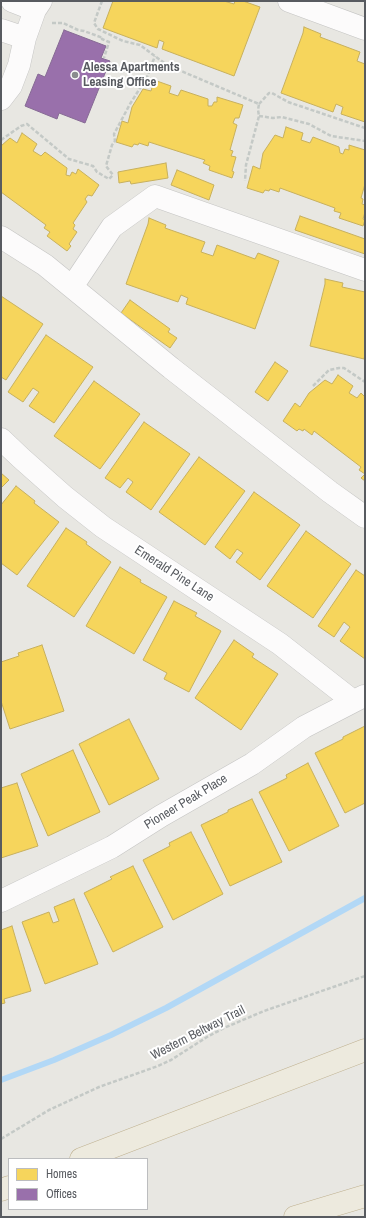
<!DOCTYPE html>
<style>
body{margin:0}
#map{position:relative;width:366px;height:1218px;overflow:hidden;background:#e8e7e2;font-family:"Archivo Narrow",sans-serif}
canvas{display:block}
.frame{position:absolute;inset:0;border:2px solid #585b60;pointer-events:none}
.legend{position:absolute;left:8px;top:1158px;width:140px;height:52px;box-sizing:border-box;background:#fff;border:1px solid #bcbdbf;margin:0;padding:5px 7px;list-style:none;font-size:12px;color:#585b60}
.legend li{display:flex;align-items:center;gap:8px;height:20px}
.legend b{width:20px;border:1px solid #bcbdbf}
</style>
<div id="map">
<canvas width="366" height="1218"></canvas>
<div class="frame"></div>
<ul class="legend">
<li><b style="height:11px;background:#f6d55c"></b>Homes</li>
<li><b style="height:11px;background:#9970ab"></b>Offices</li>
</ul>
</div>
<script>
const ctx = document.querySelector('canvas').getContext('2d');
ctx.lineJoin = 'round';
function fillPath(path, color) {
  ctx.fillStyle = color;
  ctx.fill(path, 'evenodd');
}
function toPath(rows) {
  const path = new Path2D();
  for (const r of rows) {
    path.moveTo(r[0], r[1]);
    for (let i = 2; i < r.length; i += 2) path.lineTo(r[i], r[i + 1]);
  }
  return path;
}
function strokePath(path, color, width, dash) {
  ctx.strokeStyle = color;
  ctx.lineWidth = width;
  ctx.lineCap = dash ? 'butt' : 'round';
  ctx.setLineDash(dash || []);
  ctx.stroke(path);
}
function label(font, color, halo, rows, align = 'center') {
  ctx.font = font + ' "Archivo Narrow",sans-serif';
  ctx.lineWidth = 4;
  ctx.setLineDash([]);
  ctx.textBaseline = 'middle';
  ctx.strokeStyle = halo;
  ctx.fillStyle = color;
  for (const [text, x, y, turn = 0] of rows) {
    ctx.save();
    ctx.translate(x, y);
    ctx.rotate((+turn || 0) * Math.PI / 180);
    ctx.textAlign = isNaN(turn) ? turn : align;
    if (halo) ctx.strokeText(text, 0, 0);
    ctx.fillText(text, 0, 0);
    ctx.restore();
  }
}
const homes = toPath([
 [113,1,224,1,234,4,235,1,243,1,260,7,234,76,162,49,164,42,159,40,157,48,103,28,113,1],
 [304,27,321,34,320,37,360,52,357,61,365,64,365,122,341,114,343,107,336,104,333,112,281,93,303,33,304,27],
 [154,80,171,86,169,93,178,96,181,90,208,99,208,106,212,106,214,102,217,102,217,97,243,105,239,118,235,118,233,123,237,125,230,150,233,151,231,156,236,157,232,171,234,172,232,178,209,170,210,166,203,163,205,160,149,142,148,146,139,143,138,145,134,144,132,147,116,142,122,121,128,123,132,107,143,89,151,91,154,80],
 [286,127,303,133,301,140,310,143,313,137,339,147,340,153,343,154,345,149,349,150,349,145,365,150,365,184,361,198,363,199,362,204,365,205,365,212,363,219,365,220,363,226,339,218,341,213,334,211,335,208,280,188,279,192,270,189,269,191,265,190,263,193,247,188,253,166,260,169,263,153,275,135,283,138,286,127],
 [22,133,37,144,33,151,41,156,45,152,67,168,66,175,70,176,72,172,76,174,78,169,99,185,92,196,88,195,85,199,87,202,73,223,75,225,73,229,77,232,69,244,71,246,67,251,47,236,50,232,44,228,46,225,1,192,1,146,10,138,17,143,22,133],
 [166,163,168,178,131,184,130,181,119,183,118,172,166,163],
 [177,170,214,185,209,200,171,185,177,170],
 [300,216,365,239,365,254,295,230,300,216],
 [149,218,166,225,165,228,205,242,201,252,213,256,217,245,255,259,258,253,279,261,255,329,186,304,188,298,181,295,178,302,126,284,148,224,149,218],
 [325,279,343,283,342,287,365,292,365,354,364,359,310,346,325,284,325,279],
 [1,296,43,324,6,380,1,377,1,296],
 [130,300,170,329,168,332,177,338,170,348,121,313,130,300],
 [46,335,93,367,54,423,29,406,39,392,33,388,23,402,8,392,46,335],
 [275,362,288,371,268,401,255,392,275,362],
 [338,375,353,386,349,393,357,398,361,393,365,397,365,481,361,478,365,474,359,470,361,467,314,431,312,435,304,429,303,431,299,429,297,431,283,421,295,403,300,407,309,393,325,380,332,384,338,375],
 [94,381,140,414,100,469,54,436,94,381],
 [144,422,190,454,151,510,126,492,133,482,128,478,120,488,105,478,144,422],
 [199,457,245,491,205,545,159,512,199,457],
 [1,473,9,480,1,488,1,473],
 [16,486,35,501,34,503,59,522,17,575,1,563,1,505,16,486],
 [254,492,300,525,260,580,236,562,243,553,237,549,230,559,215,547,254,492],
 [66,528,87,542,86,544,111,562,74,617,27,586,66,528],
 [306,531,351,564,313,618,267,586,306,531],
 [120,567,141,580,140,582,167,597,134,654,86,626,120,567],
 [356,570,365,576,365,659,340,641,350,627,344,622,334,637,318,626,356,570],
 [174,601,197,613,195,616,221,631,189,692,164,679,167,673,143,660,174,601],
 [234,640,254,654,252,657,278,674,241,730,195,698,234,640],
 [42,645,64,711,10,729,1,701,1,662,19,656,18,653,42,645],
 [129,719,159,779,109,805,79,744,129,719],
 [365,726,365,803,345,813,315,753,343,739,343,737,365,726],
 [73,750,100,812,48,836,21,774,73,750],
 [308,763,339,826,289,851,259,792,287,778,286,775,308,763],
 [17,783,38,846,1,858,1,788,17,783],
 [252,799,282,862,230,886,201,825,228,812,228,810,252,799],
 [191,832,223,894,173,920,143,860,170,846,169,843,191,832],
 [133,866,163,927,113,952,84,893,112,879,110,877,133,866],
 [74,899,98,964,45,984,22,922,49,912,53,923,59,921,54,907,74,899],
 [12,926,31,991,4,999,5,1003,1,1004,1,930,12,926]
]);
fillPath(homes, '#f6d55c');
strokePath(homes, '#c7b05d', 1);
const offices = toPath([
 [64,30,106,46,101,58,110,61,85,123,59,113,57,119,25,106,38,74,45,77,64,30]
]);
fillPath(offices, '#9970ab');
strokePath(offices, '#866a94', 1);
strokePath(toPath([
 [1,1080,54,1060,111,1035,166,1008,365,898]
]), '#b2d8f6', 6);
const minor = toPath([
 [12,1,35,10],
 [289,1,365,29],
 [1,30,25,38],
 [1,99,11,86,19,65,25,38,35,10,41,1],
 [1,237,45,265,171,368,330,492,365,517],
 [72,287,112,227,155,196,365,270],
 [1,439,21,458,65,497,103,527,280,644,353,701],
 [1,901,112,847,161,816,252,764,304,727,364,696]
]);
const highway = toPath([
 [81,1159,365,1050],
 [1,1190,9,1187],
 [295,1217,365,1196]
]);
strokePath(minor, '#c4c4c3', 23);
strokePath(highway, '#bfb190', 23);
strokePath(toPath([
 [102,1,94,23,98,29,123,41,140,45,167,65,259,104,258,110,259,116,246,165,245,181],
 [52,23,63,23,78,30,84,31,103,38,102,39,109,42,104,58],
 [259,104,269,93,272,93,288,102,365,128],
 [259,116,273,118,282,117,309,124,331,136,365,141],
 [1,140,21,126,27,124,69,159,93,166,97,172,109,179,113,175,106,166,112,145,115,141,114,134,130,104,147,77,155,56],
 [313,386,329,370,339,368,344,368,365,382],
 [1,1139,49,1110,99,1087,158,1066,171,1060,207,1037,224,1028,264,1011,365,976]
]), '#c4c9c6', 2.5, [4, 2]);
strokePath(minor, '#fcfbfb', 22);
strokePath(highway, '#edeade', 22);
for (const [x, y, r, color] of [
 [75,75,4,"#8a8c8e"]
]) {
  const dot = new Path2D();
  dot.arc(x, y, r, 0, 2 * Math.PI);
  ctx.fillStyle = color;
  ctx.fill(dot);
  strokePath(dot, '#fff', 1.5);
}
label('bold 13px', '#585b60', '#fff', [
 ["Alessa Apartments",83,68],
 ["Leasing Office",83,83]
], 'left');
label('13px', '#585b60', '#fff', [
 ["Emerald Pine Lane",174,574,33],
 ["Pioneer Peak Place",186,802,-31],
 ["Western Beltway Trail",198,1033,-27]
]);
</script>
